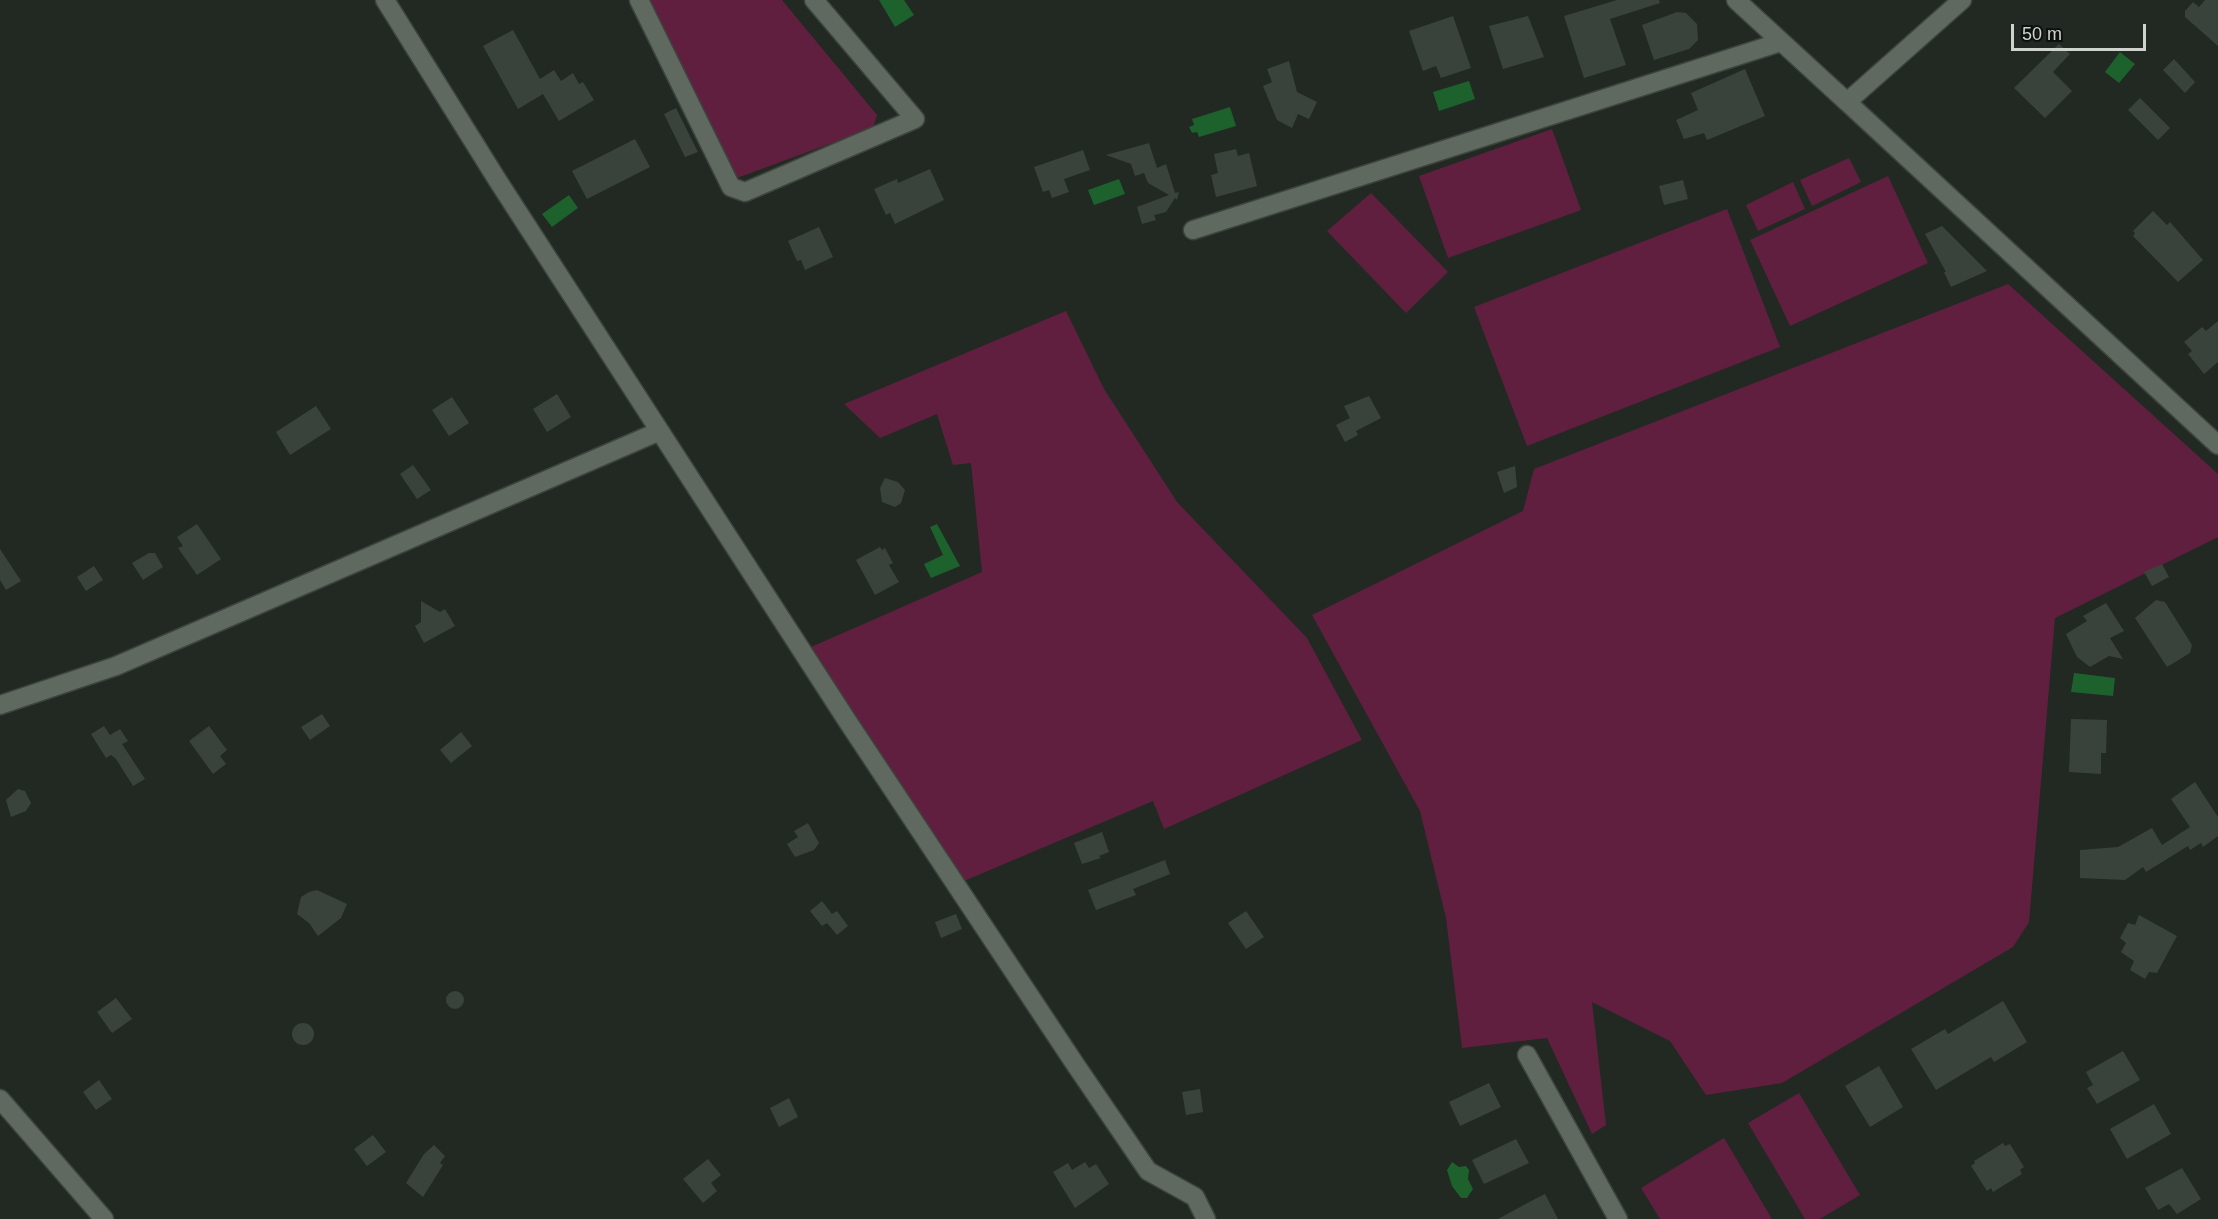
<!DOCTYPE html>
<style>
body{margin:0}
#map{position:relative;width:2218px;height:1219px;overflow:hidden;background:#212922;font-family:Arial,sans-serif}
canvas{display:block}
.scale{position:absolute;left:2011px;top:24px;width:135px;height:27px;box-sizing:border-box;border:3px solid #ced3ce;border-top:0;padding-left:8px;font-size:18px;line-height:21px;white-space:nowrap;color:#ced3ce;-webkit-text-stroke:4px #0d110e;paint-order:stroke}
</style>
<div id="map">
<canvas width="2218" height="1219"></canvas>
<div class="scale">50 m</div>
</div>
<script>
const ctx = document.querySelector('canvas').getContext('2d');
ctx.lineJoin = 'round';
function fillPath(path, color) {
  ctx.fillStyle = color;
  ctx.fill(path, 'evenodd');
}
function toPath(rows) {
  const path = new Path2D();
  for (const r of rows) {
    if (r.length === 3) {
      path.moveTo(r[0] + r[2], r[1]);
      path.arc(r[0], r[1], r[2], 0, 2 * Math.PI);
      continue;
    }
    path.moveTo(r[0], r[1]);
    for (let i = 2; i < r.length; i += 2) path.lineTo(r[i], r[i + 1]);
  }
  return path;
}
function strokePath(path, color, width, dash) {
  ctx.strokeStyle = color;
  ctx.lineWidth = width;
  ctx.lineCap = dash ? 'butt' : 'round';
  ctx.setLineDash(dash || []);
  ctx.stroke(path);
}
fillPath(toPath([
 [649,0,782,0,877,115,873,128,737,178],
 [1552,129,1581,210,1448,258,1419,176],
 [1849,158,1861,182,1812,206,1800,180],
 [1888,176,1928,263,1790,326,1750,240],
 [1793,182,1805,209,1758,231,1746,205],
 [1371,193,1448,272,1406,313,1327,231],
 [1727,209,1780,347,1527,446,1474,307],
 [2008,284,2218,474,2218,537,2055,618,2029,922,2013,947,1782,1083,1706,1095,1670,1041,1592,1002,1606,1125,1592,1134,1547,1038,1462,1048,1446,918,1420,811,1312,615,1523,511,1534,469],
 [1066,311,1104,389,1177,502,1307,638,1362,740,1164,829,1153,801,964,881,811,647,982,572,971,463,953,465,937,414,880,438,844,404],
 [1799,1093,1860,1195,1820,1219,1805,1219,1748,1123],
 [1724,1138,1772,1219,1660,1219,1641,1188]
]), '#611f3f');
fillPath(toPath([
 [879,0,904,0,914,15,895,27],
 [2120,52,2135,64,2119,83,2105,72],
 [1469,81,1475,99,1439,111,1433,92],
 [1230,107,1236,126,1199,137,1197,132,1192,133,1189,127,1194,125,1192,119],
 [1119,179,1125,194,1094,205,1088,190],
 [569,195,578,208,552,227,542,214],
 [937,524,960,566,931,578,924,564,943,555,930,527],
 [2074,673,2115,678,2113,696,2071,692],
 [1452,1162,1459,1167,1466,1166,1469,1170,1468,1179,1473,1189,1467,1198,1461,1198,1452,1186,1447,1170]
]), '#1d612d');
fillPath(toPath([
 [1617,0,1659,0,1660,3,1610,19,1626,65,1584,78,1564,16],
 [2205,0,2218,0,2218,46,2185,17,2185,11,2193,2,2199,7],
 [1677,12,1686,13,1697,24,1698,40,1689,49,1654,60,1642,25],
 [1453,16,1471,68,1441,78,1436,66,1423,71,1409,31],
 [1528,16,1544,57,1503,69,1489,26],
 [513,30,540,79,554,70,561,81,573,73,579,84,583,82,594,100,559,121,543,94,518,109,483,46],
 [2059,44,2070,54,2053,72,2072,91,2045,118,2014,88],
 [2174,59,2195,82,2185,93,2163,70],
 [1289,61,1297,92,1317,102,1309,119,1298,114,1292,128,1277,120,1263,86,1272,82,1267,69],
 [1745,69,1765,116,1707,140,1704,133,1684,139,1676,120,1698,110,1691,93],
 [2140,98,2170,128,2158,140,2128,110],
 [676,108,698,152,685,157,664,114],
 [635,139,650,167,587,199,572,171],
 [1149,143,1157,168,1166,164,1175,193,1179,192,1177,200,1175,198,1166,212,1154,215,1156,220,1142,224,1137,207,1169,195,1148,183,1144,173,1135,176,1131,164,1106,155],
 [1236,149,1238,156,1249,153,1257,186,1216,197,1211,175,1218,173,1214,154],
 [1083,150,1090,170,1064,179,1069,192,1052,198,1049,190,1043,192,1034,167],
 [930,169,944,200,895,224,890,213,886,215,874,189,897,179,898,183],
 [1683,180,1688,199,1664,205,1659,186],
 [2153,211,2167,225,2170,222,2203,260,2178,282,2133,236,2135,233,2133,231],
 [1942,226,1987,271,1951,287,1944,272,1946,272,1925,234],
 [819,227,833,257,805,270,801,260,797,261,788,241],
 [2218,321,2218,362,2204,374,2188,354,2192,351,2184,342,2202,327,2206,331],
 [557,394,571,417,547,432,533,409],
 [1369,396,1381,418,1356,431,1358,435,1345,442,1336,425,1350,418,1344,406],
 [452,397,469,423,449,436,432,410],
 [316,406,331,429,290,455,276,432],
 [413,465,431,490,417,499,400,474],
 [1515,466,1517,487,1504,493,1497,472],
 [885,478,898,482,905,490,901,503,895,507,882,502,880,488],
 [197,524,221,559,197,575,178,548,183,546,177,537],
 [880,547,882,550,885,548,893,563,889,565,899,582,875,595,856,560],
 [0,549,21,581,6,590,0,580],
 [149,553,155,553,163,567,143,580,132,563],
 [2162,564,2169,577,2152,586,2144,572],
 [94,566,103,580,86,591,77,577],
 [2156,600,2165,602,2192,645,2190,653,2167,667,2135,618],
 [421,601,440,612,445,609,455,626,424,643,415,626,421,622],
 [2106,603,2124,631,2110,638,2123,659,2109,656,2090,667,2077,657,2066,634,2087,621,2083,616],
 [322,714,330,726,310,740,301,727],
 [2071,719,2107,720,2106,753,2101,753,2101,774,2069,772],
 [104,726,110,735,120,729,128,741,122,744,145,779,133,786,116,759,111,755,106,758,91,734],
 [209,726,227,750,220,756,226,764,213,774,189,741],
 [461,732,472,746,451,763,440,750],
 [2195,782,2218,817,2218,836,2203,847,2201,843,2190,850,2188,846,2146,872,2143,867,2125,880,2080,878,2080,850,2118,847,2152,828,2162,845,2190,827,2171,799],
 [18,789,25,791,31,803,26,811,11,817,6,800],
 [808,823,819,843,814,850,795,857,787,844,798,837,794,831],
 [1102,832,1109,852,1099,856,1101,858,1082,864,1074,843],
 [1165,860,1170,874,1133,889,1136,895,1096,910,1088,890],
 [317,890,347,904,341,918,318,936,309,923,297,914,301,897,309,892],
 [822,901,832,914,837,911,848,926,837,935,827,923,822,926,810,911],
 [1246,911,1264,937,1246,949,1228,923],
 [956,914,962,929,941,938,935,922],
 [2139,915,2177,936,2157,973,2149,972,2145,979,2130,970,2134,961,2121,952,2126,943,2120,938,2128,923,2135,925],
 [455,1000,9],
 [116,998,132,1019,112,1033,97,1012],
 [2003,1001,2027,1042,1994,1062,1991,1057,1936,1090,1911,1049,1945,1029,1948,1034],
 [303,1034,11],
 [2123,1051,2140,1080,2097,1104,2087,1088,2093,1085,2086,1072],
 [1879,1066,1903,1107,1870,1127,1845,1086],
 [99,1080,112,1099,96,1110,83,1092],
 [1489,1083,1501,1107,1460,1126,1449,1102],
 [1200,1089,1203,1112,1186,1115,1182,1092],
 [789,1098,798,1117,779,1127,770,1108],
 [2154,1104,2171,1134,2127,1159,2110,1129],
 [373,1135,386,1152,367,1166,354,1149],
 [1516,1139,1529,1163,1484,1184,1472,1160],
 [2003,1143,2005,1146,2010,1144,2024,1167,2020,1170,2022,1174,1993,1192,1991,1188,1987,1191,1971,1166,1975,1163,1974,1161],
 [434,1145,445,1156,440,1163,443,1165,423,1197,406,1183,424,1154],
 [708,1159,721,1175,711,1183,717,1191,703,1203,683,1179],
 [1085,1162,1089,1168,1096,1164,1109,1184,1075,1208,1053,1172,1068,1163,1072,1170],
 [2182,1168,2201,1199,2177,1214,2169,1204,2158,1210,2145,1188],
 [1545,1194,1558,1219,1498,1219,1533,1200]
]), '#3a433b');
const minor = toPath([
 [385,0,498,181,848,722,1075,1064,1148,1171,1195,1197,1206,1219],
 [639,0,731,187,745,192,915,119,814,0],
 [1736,0,1847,102],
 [1962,0,1847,102,2218,445],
 [1193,230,1781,42],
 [0,705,116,666,660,431],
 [1527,1055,1618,1219],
 [0,1099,104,1219]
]);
strokePath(minor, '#3d443e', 21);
strokePath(minor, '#606960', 18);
</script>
